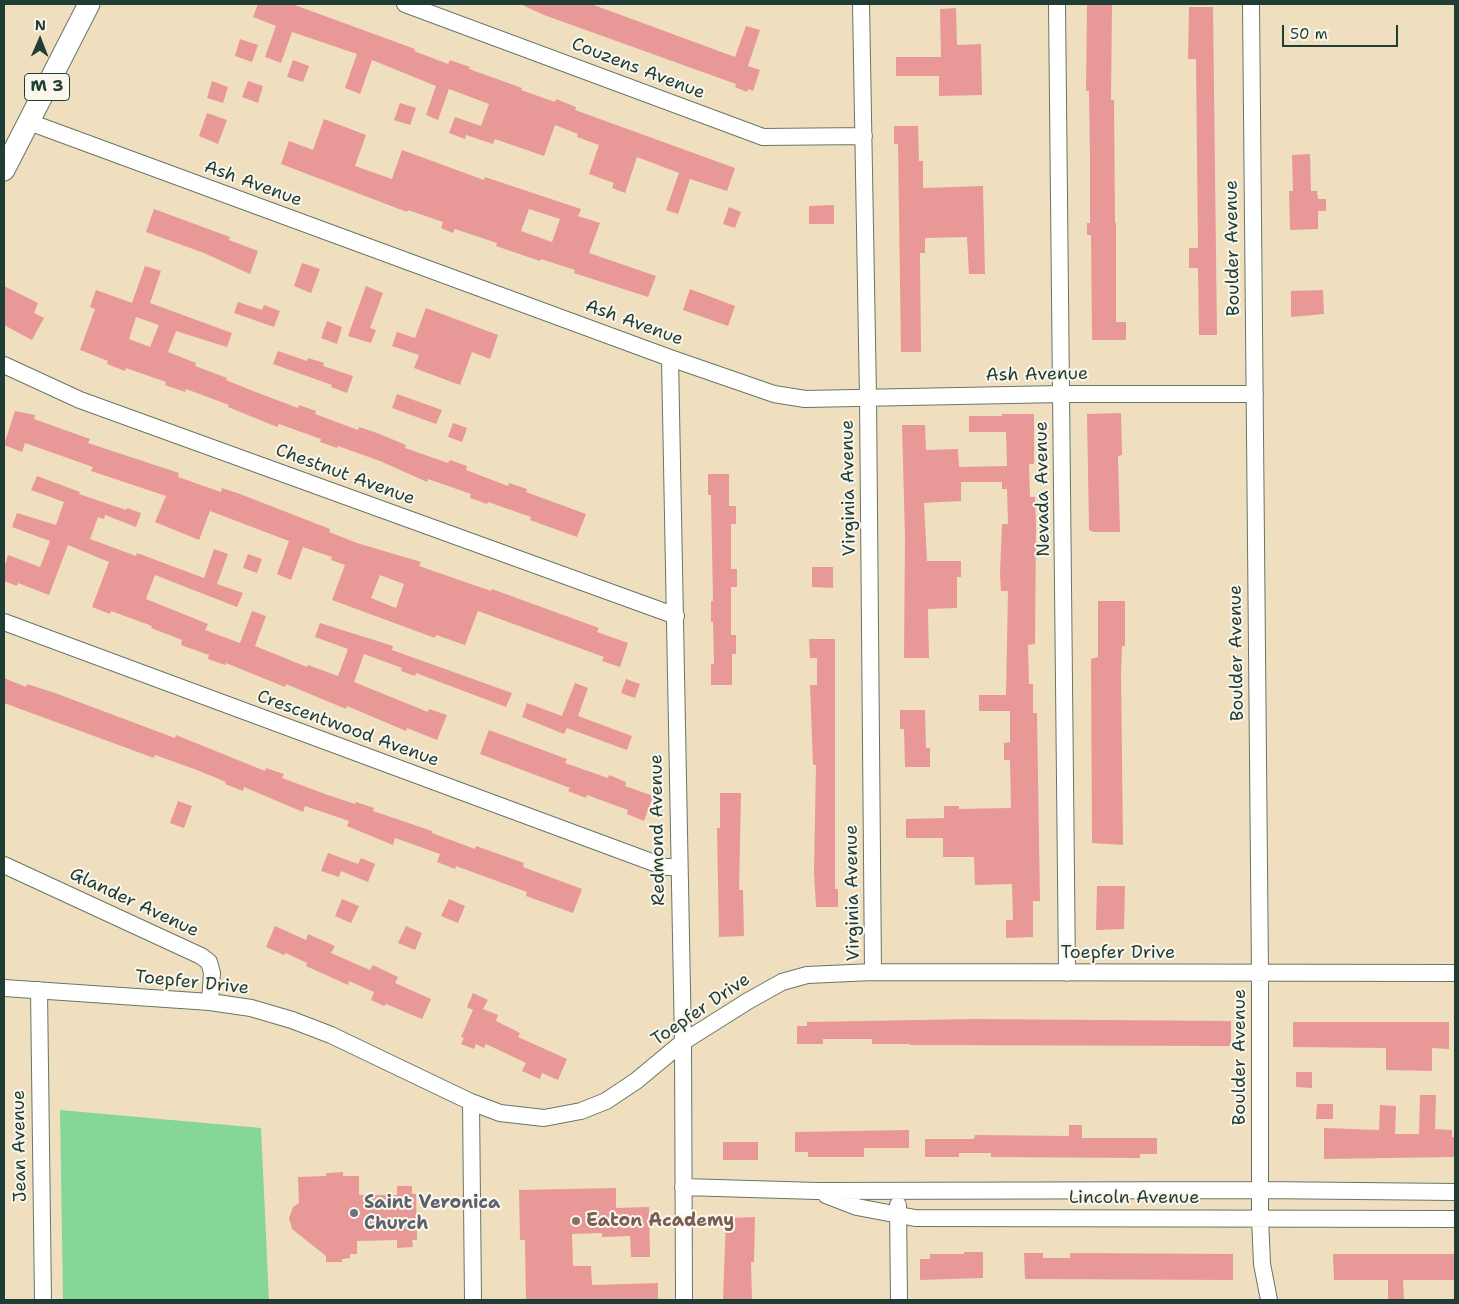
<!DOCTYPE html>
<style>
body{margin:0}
#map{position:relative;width:1459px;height:1304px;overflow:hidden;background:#efdfbf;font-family:"Shantell Sans",sans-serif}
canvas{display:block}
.frame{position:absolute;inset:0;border:5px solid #1f3d34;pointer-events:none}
.north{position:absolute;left:15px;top:15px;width:50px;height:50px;-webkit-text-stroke:4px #fbf7ec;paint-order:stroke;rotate:1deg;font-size:14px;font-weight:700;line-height:20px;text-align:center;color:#1f3d34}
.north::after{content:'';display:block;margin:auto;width:18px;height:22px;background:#1f3d34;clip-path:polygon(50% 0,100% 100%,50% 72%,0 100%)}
.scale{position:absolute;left:1282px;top:25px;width:116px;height:22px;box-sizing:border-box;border:2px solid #1f3d34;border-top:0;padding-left:6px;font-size:15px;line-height:18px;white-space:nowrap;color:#1f3d34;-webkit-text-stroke:4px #fbf7ec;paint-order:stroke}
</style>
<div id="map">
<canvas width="1459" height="1304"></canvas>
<div class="frame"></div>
<div class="north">N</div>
<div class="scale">50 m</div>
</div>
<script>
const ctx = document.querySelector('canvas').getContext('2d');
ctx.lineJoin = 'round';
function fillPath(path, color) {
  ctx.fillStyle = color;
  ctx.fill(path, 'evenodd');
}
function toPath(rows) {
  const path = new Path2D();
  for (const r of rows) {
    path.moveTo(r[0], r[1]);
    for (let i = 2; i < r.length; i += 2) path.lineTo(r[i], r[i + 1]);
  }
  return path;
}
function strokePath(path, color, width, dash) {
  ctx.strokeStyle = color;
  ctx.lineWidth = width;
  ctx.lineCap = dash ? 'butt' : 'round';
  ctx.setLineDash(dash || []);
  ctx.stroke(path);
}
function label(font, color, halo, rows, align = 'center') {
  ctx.font = font + ' "Shantell Sans",sans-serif';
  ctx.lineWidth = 4;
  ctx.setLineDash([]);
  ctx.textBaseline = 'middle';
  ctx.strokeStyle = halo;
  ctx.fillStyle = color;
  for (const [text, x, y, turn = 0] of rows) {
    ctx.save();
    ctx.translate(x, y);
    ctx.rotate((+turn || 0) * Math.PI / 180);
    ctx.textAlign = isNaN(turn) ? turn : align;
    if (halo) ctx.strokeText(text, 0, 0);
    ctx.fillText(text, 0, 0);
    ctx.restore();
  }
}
fillPath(toPath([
 [60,1110,261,1128,269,1300,63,1300]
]), '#86d695');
fillPath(toPath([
 [258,4,292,4,415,49,414,51,448,64,450,60,470,67,469,69,522,88,521,90,555,102,556,99,576,107,575,110,735,168,727,191,690,179,678,214,666,210,679,173,637,157,625,193,612,188,614,183,589,174,599,145,577,137,578,134,555,125,544,156,495,139,493,144,466,135,465,139,449,133,455,117,481,126,489,104,449,89,438,120,426,115,436,86,372,60,360,94,345,88,357,54,292,32,281,63,265,57,276,26,253,17],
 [520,4,591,4,735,57,746,26,760,30,748,66,760,70,753,91,748,89,747,92,735,87,736,84,544,15],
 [1087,4,1112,4,1111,100,1114,100,1115,223,1116,223,1116,322,1126,322,1126,340,1092,340,1091,235,1087,235,1087,223,1090,223,1090,158,1089,91,1086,91],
 [1189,7,1213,7,1217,335,1199,335,1198,268,1189,268,1189,248,1198,248,1196,59,1188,59],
 [956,8,957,45,981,44,982,95,939,96,939,76,896,76,896,57,941,57,940,9],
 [240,39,258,45,252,62,235,56],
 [293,60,309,66,303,82,287,77],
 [212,81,228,87,223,103,207,98],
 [248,81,263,86,258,103,242,97],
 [400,103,416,108,410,125,394,120],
 [207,113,227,120,218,144,199,136],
 [324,119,366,135,355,166,392,179,402,150,484,180,485,177,581,209,578,216,600,223,589,253,656,276,648,297,574,273,575,270,541,259,540,261,496,246,497,243,455,229,453,233,441,228,443,222,408,210,407,212,281,164,289,141,313,150],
 [529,209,560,219,552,242,521,231],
 [894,126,918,126,919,161,923,161,923,188,983,186,985,274,969,274,967,237,925,238,925,253,920,253,921,352,901,352,898,144,894,144],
 [1310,154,1311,191,1317,191,1318,199,1326,199,1326,211,1318,211,1318,229,1290,230,1289,191,1293,191,1292,155],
 [834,205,834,224,809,224,809,206],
 [729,207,741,212,735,228,723,224],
 [154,209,230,237,229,240,258,251,250,274,204,253,146,232],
 [302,263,320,269,311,293,294,286],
 [145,266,161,271,150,303,232,333,227,347,176,331,168,352,196,363,195,366,227,378,226,380,253,391,298,408,299,405,316,411,315,414,358,430,359,427,377,433,406,445,405,448,448,463,450,460,467,466,466,470,508,486,509,483,527,489,526,492,586,514,577,537,530,520,531,517,488,502,487,504,470,498,471,494,428,479,427,482,380,461,338,446,337,448,320,442,321,439,279,424,277,427,260,420,228,407,229,405,186,389,185,392,165,385,166,382,126,368,125,371,107,364,108,361,80,350,95,309,90,307,96,290,132,303],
 [136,317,159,325,150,347,129,339],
 [4,286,38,303,34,313,44,318,32,340,4,325],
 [366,286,383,293,370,328,376,330,371,343,348,336],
 [690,289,735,306,728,326,683,310],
 [1323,290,1324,314,1291,317,1291,291],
 [238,302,262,310,264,305,280,311,274,327,234,313],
 [426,308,498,335,490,359,472,352,460,385,414,368,419,355,392,346,397,332,415,338],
 [327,321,342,327,337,344,321,338],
 [278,351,307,361,308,358,324,363,323,366,353,376,347,393,331,387,332,385,273,364],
 [397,394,442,410,436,424,392,408],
 [15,411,35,415,34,419,90,439,88,443,179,473,178,477,221,492,222,488,240,494,330,529,329,532,357,543,421,562,419,566,491,591,492,589,599,628,597,632,628,643,620,667,602,661,604,657,478,611,465,645,436,635,435,638,332,600,345,565,331,560,332,557,303,547,291,580,277,574,289,541,210,511,199,540,155,522,166,496,91,471,93,467,25,443,22,452,4,445],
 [380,575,404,584,396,608,371,598],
 [1121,413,1122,455,1118,456,1120,532,1093,532,1089,530,1087,414],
 [1002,414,1034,414,1034,464,1029,464,1030,497,1035,497,1036,524,1035,644,1028,645,1029,684,1033,684,1033,713,1037,713,1040,901,1033,901,1033,937,1006,938,1006,920,1013,920,1012,884,975,885,974,857,943,857,943,838,906,838,906,819,944,818,944,806,959,806,959,809,1011,808,1010,760,1004,760,1004,743,1010,742,1010,711,979,711,979,695,1006,695,1008,591,1001,591,1000,574,1002,524,1008,524,1007,489,1002,489,1002,482,961,482,961,501,924,503,927,561,961,561,961,577,957,577,957,608,928,609,929,658,904,658,905,536,902,425,925,425,926,450,958,449,959,467,1007,466,1006,432,969,432,969,416,1002,416],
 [453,423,467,428,462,442,448,437],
 [708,474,729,474,729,506,736,506,736,524,731,524,731,569,737,569,737,587,731,587,731,635,736,635,736,654,732,654,732,685,711,685,711,664,714,664,713,622,711,622,711,601,713,601,711,495,708,495],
 [37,476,80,492,79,494,126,510,127,508,141,513,136,527,105,515,104,519,98,517,90,539,136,556,137,553,204,578,214,549,228,554,217,584,243,593,237,607,155,575,146,599,208,624,205,630,240,643,252,611,266,616,255,646,307,667,308,665,338,676,348,649,315,637,320,623,393,646,392,650,512,693,506,707,416,673,415,676,401,671,402,668,364,654,354,682,428,712,429,709,447,715,437,740,407,728,406,731,347,706,346,709,286,684,285,687,226,663,225,665,208,659,209,655,181,645,182,640,151,628,152,626,111,611,110,614,92,607,109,562,68,545,49,595,18,583,17,586,4,581,4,568,8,555,40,567,50,541,12,527,17,513,56,525,64,502,31,490],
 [248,554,262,559,257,573,243,568],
 [812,567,833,567,833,588,812,587],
 [1098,601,1125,601,1125,646,1122,646,1121,674,1123,845,1092,843,1091,659,1098,657],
 [809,639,835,639,835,889,838,889,838,907,816,907,814,872,816,765,813,765,810,685,817,685,817,658,810,658],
 [4,678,26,687,27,684,55,693,175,738,176,735,265,771,266,768,284,774,282,778,325,794,355,804,356,802,374,808,373,811,432,831,432,833,475,849,476,846,524,863,523,867,582,889,573,913,526,896,527,892,456,866,455,869,437,862,440,854,395,838,393,845,347,826,349,821,305,806,303,812,244,787,243,791,225,784,226,782,197,770,155,755,154,758,4,703],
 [626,679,640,684,635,698,621,693],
 [575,683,588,688,578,716,632,736,627,750,567,728,564,734,522,717,527,703,562,716],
 [900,710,925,710,926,748,930,748,930,767,905,767,904,729,900,729],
 [489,730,567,759,565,763,608,778,609,775,626,782,625,786,653,796,644,821,627,814,628,810,587,795,586,798,568,791,570,788,480,754],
 [720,793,741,793,739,890,743,890,744,936,719,937,717,828,720,828],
 [178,801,192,806,184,828,170,823],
 [328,853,358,864,361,858,375,864,368,882,341,871,339,877,321,871],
 [1097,886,1125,886,1124,929,1096,930],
 [342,899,359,906,351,923,335,916],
 [449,899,465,906,458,923,441,916],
 [275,926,306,940,308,934,335,946,331,953,370,970,373,965,398,977,395,983,431,999,422,1019,386,1004,384,1006,371,1000,374,992,349,981,348,985,306,966,307,963,286,953,284,955,266,947],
 [406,926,422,933,415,950,398,943],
 [473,993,488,1000,483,1009,498,1015,496,1021,520,1033,518,1037,567,1059,558,1080,542,1073,540,1079,522,1071,526,1063,486,1044,484,1048,476,1044,474,1049,461,1044,464,1038,461,1037,473,1010,467,1007],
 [974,1019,1231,1021,1231,1046,910,1045,910,1044,872,1044,872,1039,823,1039,823,1044,797,1044,797,1026,807,1026,807,1022],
 [1293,1022,1449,1022,1449,1049,1432,1048,1432,1071,1386,1070,1386,1048,1293,1047],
 [1296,1072,1312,1072,1312,1088,1296,1087],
 [1420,1095,1436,1095,1435,1129,1452,1130,1452,1137,1455,1137,1455,1157,1324,1159,1324,1128,1379,1130,1380,1105,1396,1106,1395,1134,1419,1134],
 [1317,1104,1333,1104,1333,1119,1316,1119],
 [1069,1125,1082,1125,1082,1138,1157,1138,1157,1154,1140,1154,1140,1158,991,1157,991,1153,959,1153,959,1157,925,1157,925,1139,974,1139,975,1135,1069,1136],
 [909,1130,909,1148,864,1148,864,1157,808,1157,808,1152,795,1152,795,1132],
 [723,1142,758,1142,758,1160,723,1160],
 [343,1172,343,1176,359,1176,359,1195,397,1195,397,1186,412,1186,412,1194,416,1194,417,1240,412,1240,413,1247,397,1248,397,1240,357,1241,357,1254,350,1254,350,1258,342,1259,342,1262,326,1262,326,1256,292,1229,289,1218,293,1207,299,1203,298,1177,326,1176,326,1173],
 [616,1188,616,1208,649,1207,650,1257,631,1257,630,1236,602,1237,602,1233,572,1234,573,1266,591,1266,592,1285,658,1283,658,1300,526,1300,525,1240,520,1240,519,1190],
 [755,1217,754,1262,751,1262,752,1300,723,1300,726,1218],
 [964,1252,983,1252,983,1278,920,1280,920,1259,930,1259,930,1254,964,1254],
 [1024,1253,1043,1253,1043,1258,1070,1258,1070,1253,1233,1254,1233,1280,1025,1279],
 [1333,1254,1455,1254,1455,1280,1403,1280,1404,1300,1388,1300,1388,1280,1334,1280]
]), '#e89896');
const minor = toPath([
 [405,4,763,137,864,136],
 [861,4,868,397,873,972],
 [1057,4,1067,973],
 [1251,4,1260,973,1260,1218,1262,1264,1269,1300],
 [29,122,670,358,774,394,805,399,1062,394,1255,394],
 [670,358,683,1042,684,1300],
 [4,365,80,400,676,616],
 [4,622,665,867,679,867],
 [4,865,201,956,209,962,212,973,210,1002],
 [4,988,210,1002,251,1008,292,1020,331,1035,471,1102,500,1113,544,1118,581,1111,606,1101,636,1081,683,1042,748,1001,782,982,807,975,873,972,1455,973],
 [39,990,43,1300],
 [471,1102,473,1300],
 [683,1187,817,1191,1260,1190,1455,1192],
 [826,1195,857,1207,915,1218,1455,1219],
 [898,1205,899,1300]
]);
const major = toPath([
 [4,170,89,4]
]);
strokePath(minor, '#687665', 18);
strokePath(major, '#687665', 23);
strokePath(minor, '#fff', 16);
strokePath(major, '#fff', 21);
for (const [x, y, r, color] of [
 [354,1213,5,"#6b7280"],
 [576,1221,5,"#8d6e63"]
]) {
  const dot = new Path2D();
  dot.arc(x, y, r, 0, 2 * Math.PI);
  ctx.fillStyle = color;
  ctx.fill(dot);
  strokePath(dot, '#fbf7ec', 2);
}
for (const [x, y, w] of [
 [47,87,45]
]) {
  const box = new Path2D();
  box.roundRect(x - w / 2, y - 13.5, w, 27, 4);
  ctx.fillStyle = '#fbf7ec';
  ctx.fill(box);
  strokePath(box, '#1f3d34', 1);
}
label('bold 16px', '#1f3d34', null, [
 ["M 3",47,87]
]);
label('18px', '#1f3d34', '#fbf7ec', [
 ["Couzens Avenue",638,69,21],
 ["Ash Avenue",253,184,20],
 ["Boulder Avenue",1233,248,-91],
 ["Ash Avenue",634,323,20],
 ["Ash Avenue",1037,375,-1],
 ["Chestnut Avenue",345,475,20],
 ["Virginia Avenue",849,488,-91],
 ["Nevada Avenue",1043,489,-91],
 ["Boulder Avenue",1237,653,-91],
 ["Crescentwood Avenue",348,729,20],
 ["Redmond Avenue",658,830,-91],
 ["Virginia Avenue",853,893,-91],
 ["Glander Avenue",134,903,25],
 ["Toepfer Drive",1118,953],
 ["Toepfer Drive",192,983,6],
 ["Toepfer Drive",701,1010,-34],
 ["Boulder Avenue",1240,1057,-90],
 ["Jean Avenue",20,1146,-91],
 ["Lincoln Avenue",1134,1198]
]);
label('bold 18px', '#5b616d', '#fbf7ec', [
 ["Saint Veronica",364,1203],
 ["Church",364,1224]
], 'left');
label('bold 18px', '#785e54', '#fbf7ec', [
 ["Eaton Academy",586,1221]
], 'left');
</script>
